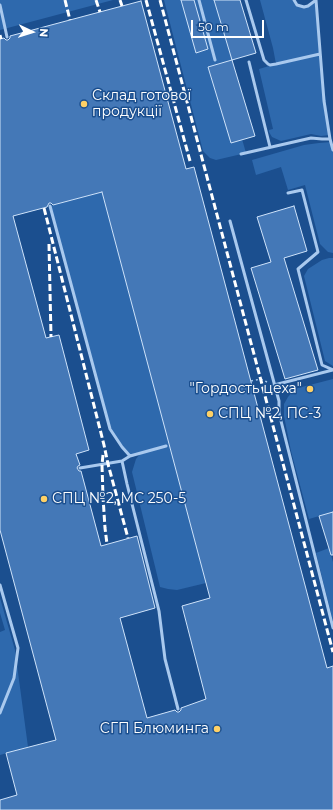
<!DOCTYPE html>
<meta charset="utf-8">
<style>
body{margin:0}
#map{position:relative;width:333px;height:810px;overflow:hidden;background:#1b4f8f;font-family:Montserrat,sans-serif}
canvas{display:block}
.north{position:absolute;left:12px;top:12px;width:40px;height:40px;-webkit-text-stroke:3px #1b4f8f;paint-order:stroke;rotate:94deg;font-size:11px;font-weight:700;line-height:16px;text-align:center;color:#fff}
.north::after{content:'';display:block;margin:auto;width:14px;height:18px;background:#fff;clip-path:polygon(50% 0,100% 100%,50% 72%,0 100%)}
.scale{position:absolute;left:191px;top:20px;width:73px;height:18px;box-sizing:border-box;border:2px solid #fff;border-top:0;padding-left:5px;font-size:12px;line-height:14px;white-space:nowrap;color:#fff;-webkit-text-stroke:3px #1b4f8f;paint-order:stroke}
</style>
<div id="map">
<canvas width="333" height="810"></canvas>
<div class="north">N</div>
<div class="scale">50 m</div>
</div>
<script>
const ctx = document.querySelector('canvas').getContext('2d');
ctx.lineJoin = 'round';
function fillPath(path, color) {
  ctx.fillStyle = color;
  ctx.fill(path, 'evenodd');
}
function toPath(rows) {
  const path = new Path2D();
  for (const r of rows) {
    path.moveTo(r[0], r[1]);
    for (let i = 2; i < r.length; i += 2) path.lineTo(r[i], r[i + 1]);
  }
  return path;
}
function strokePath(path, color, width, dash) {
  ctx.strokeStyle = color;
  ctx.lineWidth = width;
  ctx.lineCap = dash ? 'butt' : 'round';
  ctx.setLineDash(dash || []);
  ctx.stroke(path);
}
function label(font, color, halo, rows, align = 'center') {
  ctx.font = font + ' Montserrat,sans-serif';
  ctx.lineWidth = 3;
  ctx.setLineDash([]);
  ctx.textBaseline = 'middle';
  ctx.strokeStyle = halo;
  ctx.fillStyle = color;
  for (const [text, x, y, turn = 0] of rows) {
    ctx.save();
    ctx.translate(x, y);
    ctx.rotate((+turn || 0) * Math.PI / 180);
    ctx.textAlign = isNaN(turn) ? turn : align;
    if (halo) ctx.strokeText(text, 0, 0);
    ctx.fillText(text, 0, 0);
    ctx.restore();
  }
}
fillPath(toPath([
 [0,0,113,0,0,30],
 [164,0,214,0,232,60,208,67,242,139,246,153,216,160,210,158,203,151],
 [260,0,294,0,297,5,304,7,316,0,320,54,330,135,321,136,311,134,281,141,272,137,269,132,269,130,273,129,259,69,276,64,273,48],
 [331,142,333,150,333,253,328,252,320,244,305,185,288,190,281,167,256,175,252,160,304,145,319,143],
 [102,192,206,583,177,590,168,589,160,587,132,472,136,459,140,454,130,456,110,429,50,206],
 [329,258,333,258,333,366,325,361,304,276,308,269,322,260],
 [333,379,333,512,309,519,291,451,284,416,284,404,288,397,293,391,298,388],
 [329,548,333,562,333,621,316,553],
 [0,598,15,650,28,747,0,755,0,632,5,630,0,613]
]), '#2e69ad');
const building = toPath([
 [181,0,194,0,208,49,196,53,181,0],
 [214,0,240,0,256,53,232,60,214,0],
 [141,1,186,169,194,167,327,668,333,666,333,810,0,810,0,800,17,795,6,753,56,740,0,530,0,39,4,38,6,40,8,40,10,38,10,36,141,1],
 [102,192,210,598,182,606,206,699,181,708,181,710,179,712,177,712,175,710,147,718,120,618,155,608,137,536,101,546,81,471,79,471,77,468,78,466,80,465,76,454,89,450,59,335,46,338,13,216,47,207,49,203,51,203,53,205,102,192],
 [232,60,255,136,231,143,208,67,232,60],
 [294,206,307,251,284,258,318,370,285,379,251,268,271,262,257,217,294,206],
 [333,512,333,555,331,555,319,516,333,512]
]);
fillPath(building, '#4478b7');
strokePath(building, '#cfe3fa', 1);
strokePath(toPath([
 [251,381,261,379,267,382]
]), '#a9c9ee', 1.5, [2, 3]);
strokePath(toPath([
 [199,0,215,60],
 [246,0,264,60,268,64,270,65,276,64,320,54],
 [294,0,297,5,304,7,308,6,316,0],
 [316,0,324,101,330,139],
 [0,5,7,37],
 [249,62,270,147],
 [241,154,311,138,322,139,330,139,333,150],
 [288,193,302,190,318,252,298,269,322,365,333,370],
 [50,206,110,429,122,447,130,456,166,446],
 [230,221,279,401,279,413,333,628],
 [274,385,333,370],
 [122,461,127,484,159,611,165,659,178,709],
 [80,468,122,461,130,456],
 [0,585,18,648,14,678,0,713]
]), '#a9c9ee', 3);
strokePath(toPath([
 [65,0,70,20],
 [96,0,100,12],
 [120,0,122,6],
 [146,0,190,161],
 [160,0,333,652],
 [0,35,1,39],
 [44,208,104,445,108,464,128,538],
 [49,244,51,337],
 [103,455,102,465,103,497,105,528,107,544]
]), '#fff', 3, [7, 3]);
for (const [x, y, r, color] of [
 [84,104,4,"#ffd166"],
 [310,389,4,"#ffd166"],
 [210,414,4,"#ffd166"],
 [44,499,4,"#ffd166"],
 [217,729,4,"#ffd166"]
]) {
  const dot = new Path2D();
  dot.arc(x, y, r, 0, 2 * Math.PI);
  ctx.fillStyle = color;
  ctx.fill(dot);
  strokePath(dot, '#1b4f8f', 1.5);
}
label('14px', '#fff', '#1b4f8f', [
 ["Склад готової",92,96],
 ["продукції",92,112],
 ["\"Гордость цеха\"",302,389,"right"],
 ["СПЦ №2, ПС-3",218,414],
 ["СПЦ №2, МС 250-5",52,499],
 ["СГП Блюминга",209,729,"right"]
], 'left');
</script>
